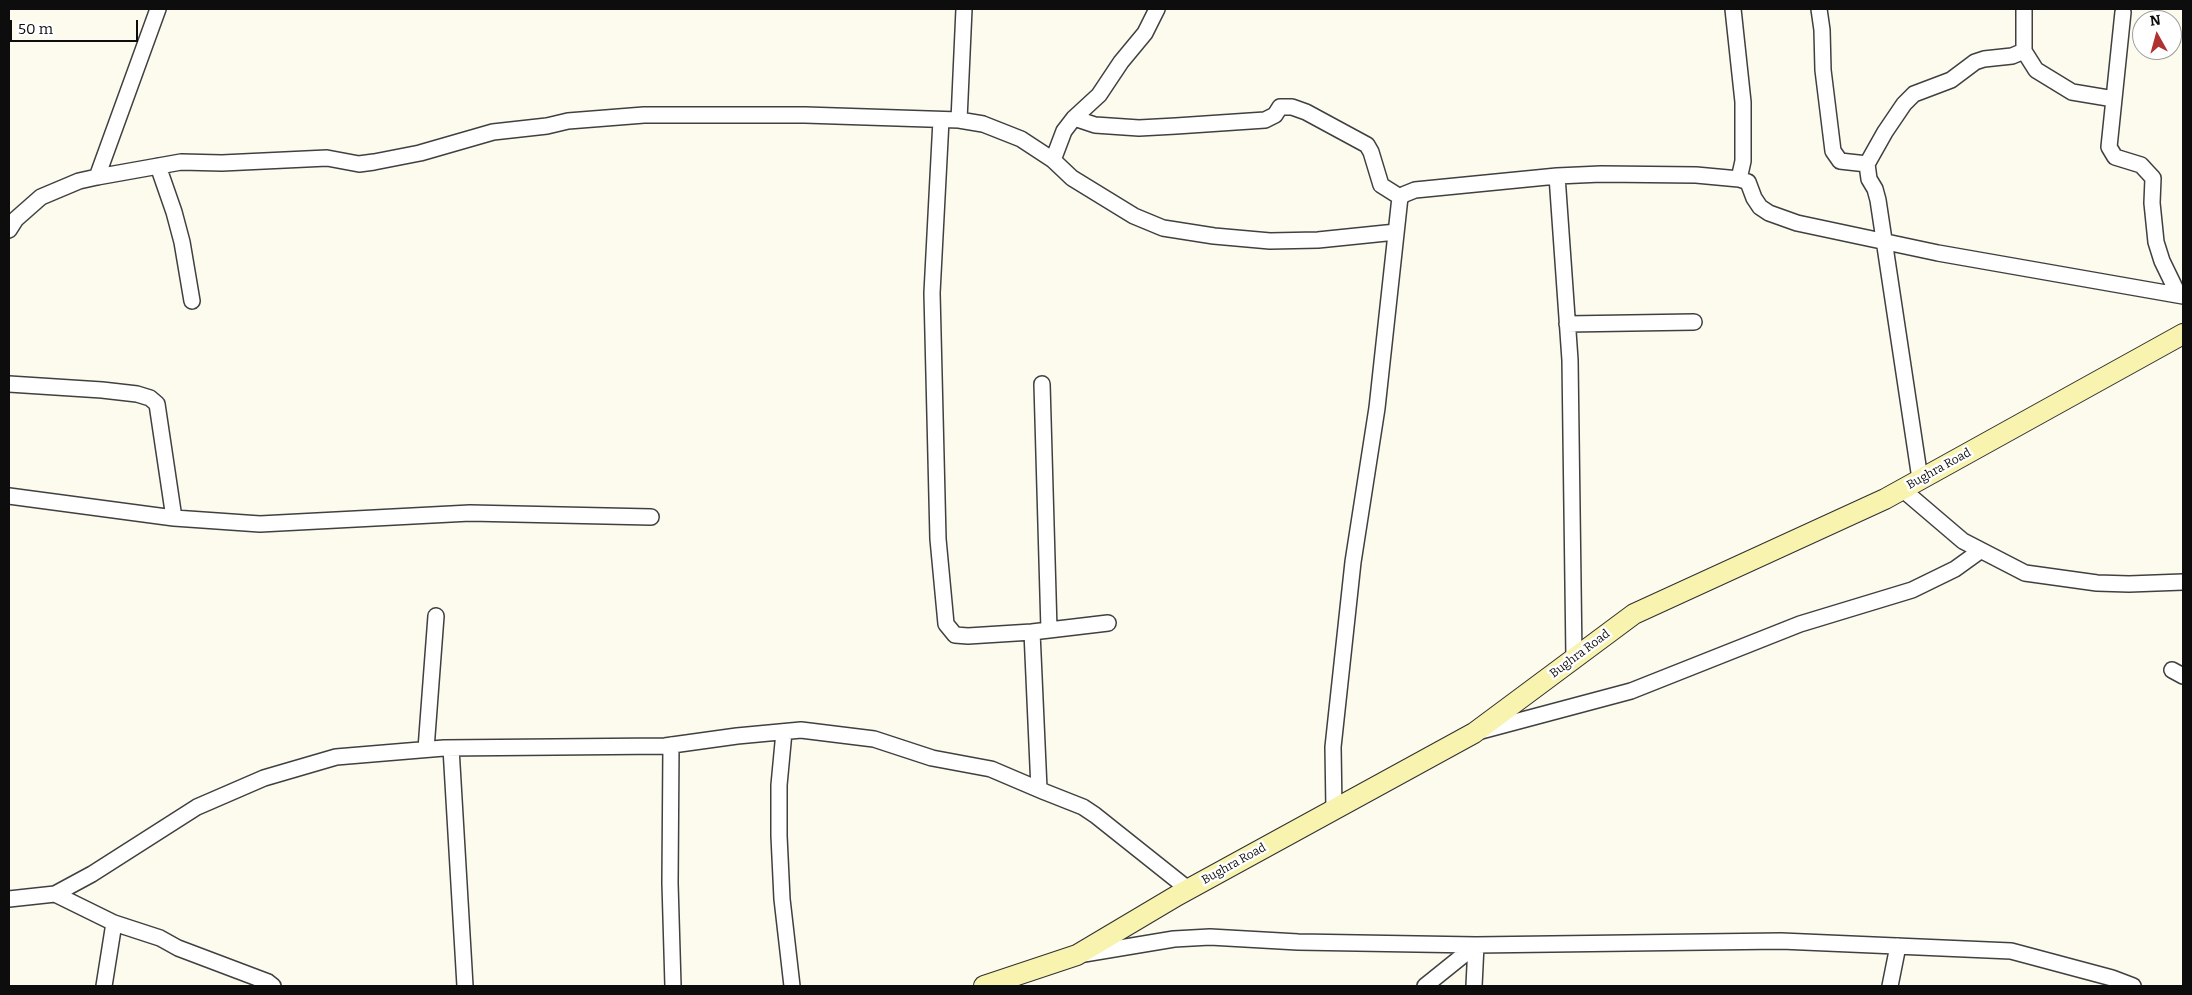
<!DOCTYPE html>
<style>
body{margin:0}
#map{position:relative;width:2192px;height:995px;overflow:hidden;background:#fdfbee;font-family:Bitter,serif}
canvas{display:block}
.frame{position:absolute;inset:0;border:10px solid #0d0d0d;pointer-events:none}
.north{position:absolute;left:2132px;top:10px;width:50px;height:50px;box-sizing:border-box;background:#fff;border:1px solid #9e9e9e;border-radius:50%;rotate:353deg;font-size:14px;font-weight:700;line-height:20px;text-align:center;color:#0d0d0d}
.north::after{content:'';display:block;margin:auto;width:18px;height:22px;background:#b03131;clip-path:polygon(50% 0,100% 100%,50% 72%,0 100%)}
.scale{position:absolute;left:10px;top:20px;width:128px;height:22px;box-sizing:border-box;border:2px solid #0d0d0d;border-top:0;padding-left:6px;font-size:15px;line-height:18px;white-space:nowrap;color:#0d0d0d;-webkit-text-stroke:4px #fff;paint-order:stroke}
</style>
<div id="map">
<canvas width="2192" height="995"></canvas>
<div class="frame"></div>
<div class="north">N</div>
<div class="scale">50 m</div>
</div>
<script>
const ctx = document.querySelector('canvas').getContext('2d');
ctx.lineJoin = 'round';
function toPath(rows) {
  const path = new Path2D();
  for (const r of rows) {
    path.moveTo(r[0], r[1]);
    for (let i = 2; i < r.length; i += 2) path.lineTo(r[i], r[i + 1]);
  }
  return path;
}
function strokePath(path, color, width, dash) {
  ctx.strokeStyle = color;
  ctx.lineWidth = width;
  ctx.lineCap = dash ? 'butt' : 'round';
  ctx.setLineDash(dash || []);
  ctx.stroke(path);
}
function label(font, color, halo, rows, align = 'center') {
  ctx.font = font + ' Bitter,serif';
  ctx.lineWidth = 5;
  ctx.setLineDash([]);
  ctx.textBaseline = 'middle';
  ctx.strokeStyle = halo;
  ctx.fillStyle = color;
  for (const [text, x, y, turn = 0] of rows) {
    ctx.save();
    ctx.translate(x, y);
    ctx.rotate((+turn || 0) * Math.PI / 180);
    ctx.textAlign = isNaN(turn) ? turn : align;
    if (halo) ctx.strokeText(text, 0, 0);
    ctx.fillText(text, 0, 0);
    ctx.restore();
  }
}
const street = toPath([
 [1733,9,1743,102,1743,161,1739,179],
 [1819,9,1822,30,1823,70,1833,151,1840,161,1867,164],
 [2024,9,2024,51,2036,70,2072,92,2114,99],
 [2123,12,2109,147,2115,157,2141,165,2153,178,2152,203,2156,242,2162,261,2178,294],
 [1074,118,1095,125,1139,128,1176,126,1265,120,1275,115,1280,107,1292,107,1306,112,1367,145,1371,152,1381,185,1400,197],
 [941,120,932,293,938,539,946,624,955,635,968,636,1032,632],
 [959,120,964,9],
 [1053,160,1064,131,1074,118,1099,95,1121,62,1145,33,1157,9],
 [158,166,174,212,182,242,192,301],
 [1557,176,1570,360,1574,658],
 [97,177,158,9],
 [9,230,16,219,41,197,79,181,97,177,181,162,222,163,327,158,359,164,374,162,420,153,493,132,547,126,568,121,644,115,805,115,959,120,983,124,1021,139,1053,160,1072,178,1134,216,1163,228,1214,236,1270,241,1318,240,1396,232],
 [1567,324,1694,322],
 [9,384,102,390,137,394,150,398,157,404,174,518],
 [1920,479,1878,200,1875,189,1869,179,1867,164,1885,132,1904,104,1914,94,1951,80,1975,62,1984,59,2012,56,2024,51],
 [1902,489,1963,541,2025,573,2097,583,2129,584,2183,582],
 [9,496,174,518,260,524,470,513,651,517],
 [1049,630,1108,623],
 [2172,670,2183,676],
 [1481,731,1631,691,1800,624,1912,590,1955,569,1980,551],
 [784,732,779,785,779,836,782,899,792,986],
 [671,745,670,883,673,986],
 [451,748,465,986],
 [426,749,436,616],
 [1039,789,1032,632,1049,630,1042,384],
 [1334,810,1333,747,1353,562,1377,408,1400,197,1405,194,1415,190,1557,176,1601,174,1696,175,1739,179,1748,182,1754,198,1760,207,1769,213,1797,223,1938,253,2183,296],
 [55,894,114,923,160,938,178,948,268,982,273,986],
 [9,899,55,894,92,874,197,807,264,778,336,757,444,748,665,746,737,736,801,730,874,739,932,758,991,769,1045,792,1083,807,1095,815,1188,889],
 [1084,954,1174,939,1210,937,1298,942,1476,945,1781,941,2011,951,2112,978,2133,986],
 [104,986,114,923],
 [1425,986,1476,945],
 [1474,986,1476,945],
 [1890,986,1898,946]
]);
const secondary = toPath([
 [984,986,1077,955,1178,895,1474,733,1634,614,1885,499,2183,334]
]);
strokePath(street, '#404040', 18);
strokePath(secondary, '#2f2f2f', 22);
strokePath(street, '#fff', 15);
strokePath(secondary, '#f8f3ae', 20);
label('12px', '#0d0d0d', '#fff', [
 ["Bughra Road",1939,469,-29],
 ["Bughra Road",1580,654,-37],
 ["Bughra Road",1234,864,-29]
]);
</script>
